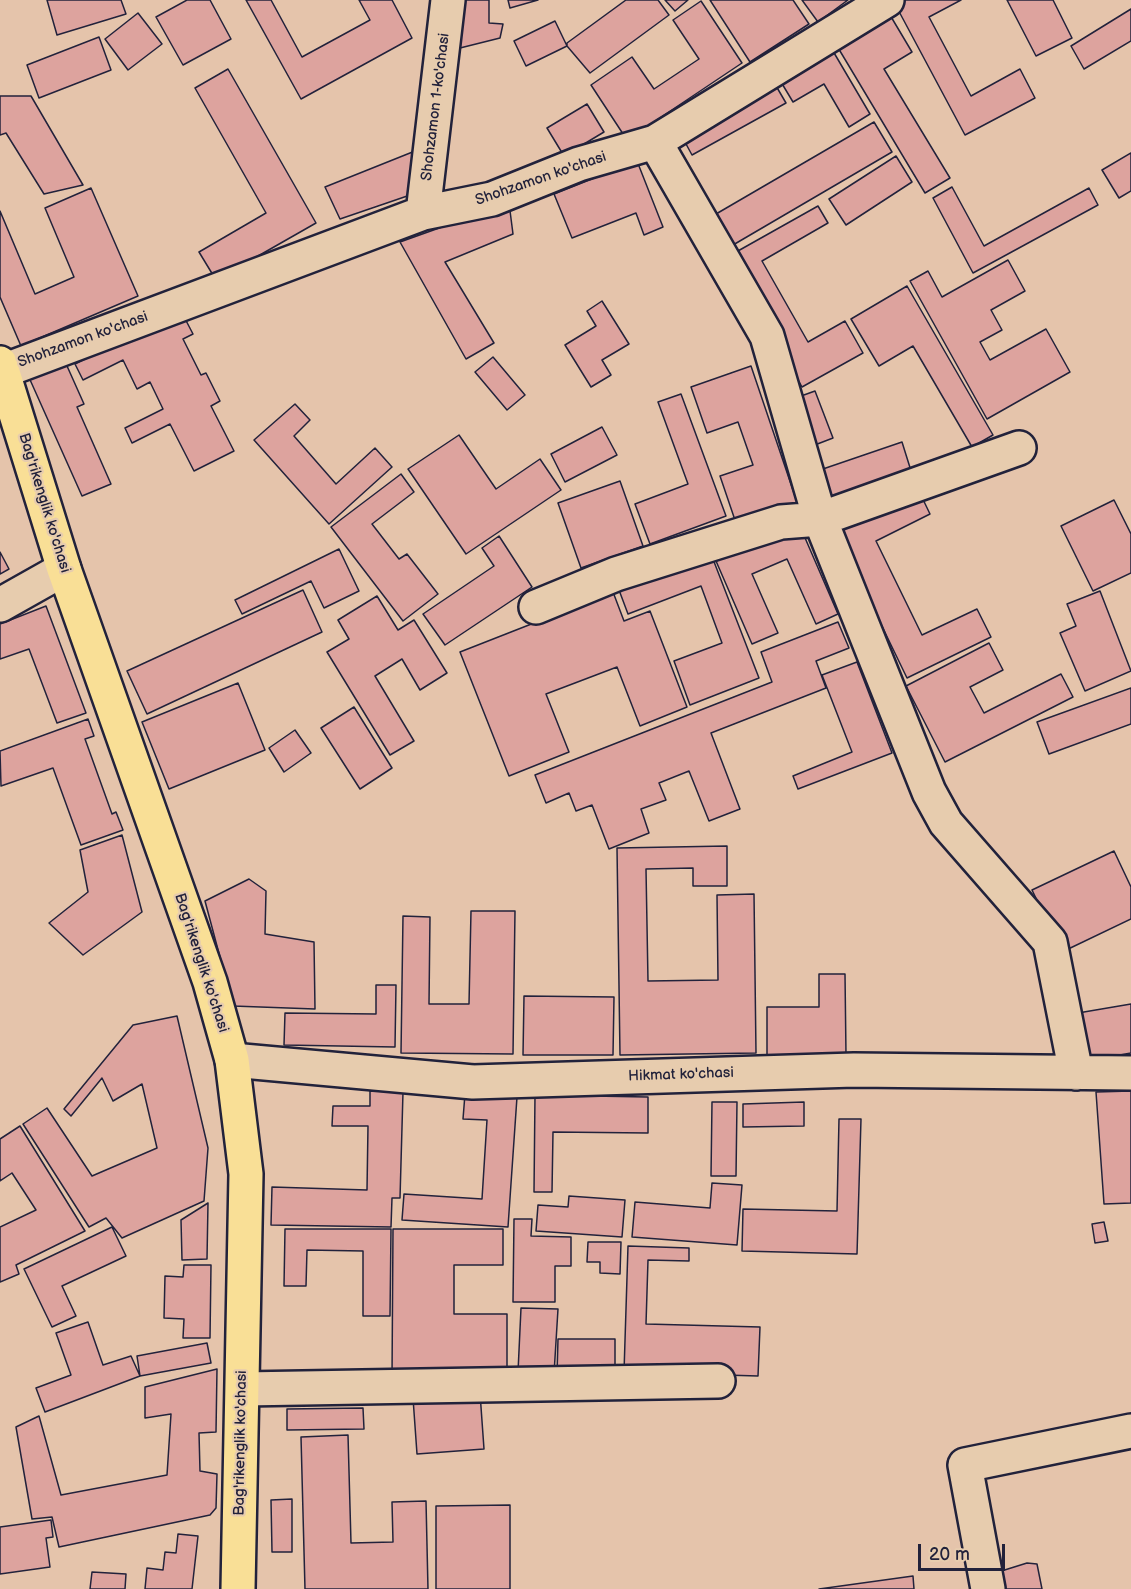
<!DOCTYPE html>
<style>
body{margin:0}
#map{position:relative;width:1131px;height:1589px;overflow:hidden;background:#e5c4ab;font-family:"Balsamiq Sans",sans-serif}
canvas{display:block}
.scale{position:absolute;left:918px;top:1544px;width:87px;height:27px;box-sizing:border-box;border:3px solid #22223b;border-top:0;padding-left:8px;font-size:18px;line-height:21px;white-space:nowrap;color:#22223b;-webkit-text-stroke:4px #e7ccae;paint-order:stroke}
</style>
<div id="map">
<canvas width="1131" height="1589"></canvas>
<div class="scale">20 m</div>
</div>
<script>
const c = document.querySelector('canvas').getContext('2d');
c.lineJoin = 'round';
function paint(path, color) { c.fillStyle = color; c.fill(path, 'evenodd'); }
function trace(path, color, width, dash) { c.strokeStyle = color; c.lineWidth = width; c.lineCap = dash ? 'butt' : 'round'; c.setLineDash(dash || []); c.stroke(path); }
function label(font, color, halo, rows, align = 'center') {
  c.font = font + ' "Balsamiq Sans",sans-serif'; c.lineWidth = 4.5; c.setLineDash([]); c.textBaseline = 'middle'; c.strokeStyle = halo; c.fillStyle = color; for (const [text, x, y, turn = 0] of rows) {
    c.save(); c.translate(x, y); c.rotate((+turn || 0) * Math.PI / 180); c.textAlign = isNaN(turn) ? turn : align; if (halo) c.strokeText(text, 0, 0); c.fillText(text, 0, 0); c.restore();
  }
}
const building = new Path2D(`
 M47 0H121L126 14 57 35Z
 M187 0H210L231 39 183 65 156 17Z
 M246 0H271L302 57 370 20 359 0H392L412 38 301 99Z
 M464 0H489V23L503 24 500 38 460 48Z
 M508 0H538L510 8Z
 M626 0H658L669 15 590 73 567 46V43Z
 M665 0H688L675 11Z
 M710 0H793L809 24 750 62Z
 M802 0H848L818 22Z
 M901 0H961L929 17 971 96 1020 69 1035 98 965 135 895 4Z
 M1007 0H1053L1072 38 1036 56Z
 M701 1 742 63 627 140 591 85 632 57 654 89 699 59 673 20Z
 M1131 9V41L1084 69 1071 46Z
 M887 10 912 52 884 69 950 178 925 193 834 41Z
 M138 13 162 44 128 70 105 39Z
 M555 21 567 46 526 66 514 41Z
 M99 37 111 70 39 98 27 65Z
 M830 46 870 114 849 127 824 84 793 102 778 77Z
 M228 69 316 223 216 280 199 252 266 213 195 88Z
 M772 79 786 103 692 155 679 131Z
 M0 96H31L83 185 44 194 6 133 0 135Z
 M587 104 604 132 564 156 547 128Z
 M874 122 892 152 733 245 716 214Z
 M420 149 416 193 340 219 325 187Z
 M1131 153V191L1119 198 1102 170Z
 M896 156 912 182 846 225 829 199Z
 M637 161 663 227 644 235 636 213 572 238 554 194Z
 M952 187 984 246 1089 188 1098 205 973 273 933 198Z
 M91 188 138 296 21 346 0 297V211L35 294 74 277 45 208Z
 M509 203 513 234 445 262 494 343 466 359 400 242Z
 M818 206 828 223 762 261 808 342 845 321 863 353 802 387 729 256Z
 M1008 260 1025 291 991 310 1002 330 980 342 990 360 1046 329 1070 372 987 419 910 281 928 271 942 297Z
 M907 286 993 435 972 447 913 346 879 366 851 319Z
 M602 301 629 344 602 360 611 375 591 387 565 345 596 326 587 311Z
 M181 311 193 334 183 339 201 375 206 373 220 401 211 406 234 451 194 471 170 424 132 443 125 428 163 409 150 382 137 389 123 360 83 380 75 364Z
 M63 357 84 404 77 407 111 484 82 496 27 373Z
 M493 357 525 395 507 410 475 372Z
 M751 366 798 505 737 526 720 476 753 465 738 422 707 433 691 387Z
 M815 391 833 438 807 448 790 400Z
 M681 394 726 516 650 544 635 504 688 484 658 402Z
 M295 404 310 420 294 436 336 484 375 448 392 467 329 524 254 440Z
 M602 427 617 455 565 482 551 454Z
 M459 435 496 489 540 459 561 490 466 554 408 469Z
 M902 442 912 474 828 502 817 471Z
 M401 474 414 492 372 524 399 559 407 554 438 594 403 621 331 527Z
 M620 481 643 546 581 568 558 503Z
 M917 487 930 514 876 541 922 635 977 609 991 637 907 678 834 527Z
 M1114 500 1131 534V573L1093 591 1061 526Z
 M799 524 838 614 816 624 787 559 752 574 778 633 752 644 716 561Z
 M499 536 532 587 445 645 423 614 494 566 482 548Z
 M339 549 359 591 324 608 311 581 242 614 235 600Z
 M0 552 9 569 0 574Z
 M711 554 759 678 690 705 674 661 722 643 701 586 628 614 619 590Z
 M303 590 322 632 147 714 127 671Z
 M1100 591 1131 671 1085 691 1060 633 1076 626 1067 604Z
 M613 592 624 621 650 611 687 707 640 726 617 667 546 694 569 752 509 776 460 652Z
 M377 596 398 630 414 620 447 673 420 690 402 659 375 676 414 741 390 755 327 652 349 639 338 620Z
 M46 606 86 713 57 723 29 649 0 659V624Z
 M838 622 849 648 816 661 826 688 711 733 740 809 709 821 689 771 659 783 666 800 641 809 649 833 609 849 592 805 576 811 569 793 546 803 535 775 772 682 761 652Z
 M989 643 1003 670 970 687 984 713 1061 674 1073 697 945 762 906 686Z
 M857 662 892 753 798 789 793 776 852 752 822 675Z
 M238 683 265 750 169 789 142 722Z
 M1131 688V724L1049 754 1037 722Z
 M354 707 392 768 360 789 321 728Z
 M88 719 94 736 85 739 112 814 116 812 123 830 81 845 53 768 1 786 0 751Z
 M295 730 311 753 284 772 269 748Z
 M122 835 142 912 83 955 49 923 88 892 80 850Z
 M727 846V886H693V868L646 869 648 981 718 980 717 895 754 894 756 1053 620 1055 617 848Z
 M1114 851 1131 887V919L1062 952 1032 890Z
 M249 879 266 891 265 934 314 942 315 1009 233 1006 205 901Z
 M471 911H515L513 1054 401 1053 403 916 430 917 429 1004H469Z
 M819 974H845L846 1055 767 1056V1007H819Z
 M376 985H396L395 1047 284 1045 285 1013 376 1014Z
 M524 996 614 997 613 1055H523Z
 M1131 1004V1053L1086 1061 1078 1013Z
 M177 1016 208 1148 204 1201 122 1238 106 1218 89 1227 23 1124 47 1108 92 1176 157 1148 142 1084 113 1101 102 1078 71 1116 64 1109 133 1025Z
 M370 1091 403 1092 400 1198H392L391 1227 271 1225 272 1187 367 1190 368 1126H332L333 1106H370Z
 M1131 1091V1203L1104 1204 1096 1092Z
 M465 1094 517 1097 508 1227 402 1220 404 1194 482 1199 487 1120 463 1119Z
 M535 1095 648 1097V1133L553 1132 552 1192H534Z
 M712 1102H737L736 1176H711Z
 M804 1102V1126L743 1127V1104Z
 M839 1119H861L857 1254 742 1251 743 1209 837 1211Z
 M20 1126 85 1231 16 1265 19 1274 0 1282V1227L36 1210 12 1173 0 1181V1139Z
 M712 1183 742 1185 737 1245 632 1237 635 1202 710 1208Z
 M569 1196 625 1200 622 1237 536 1231 538 1205 568 1207Z
 M208 1203 207 1259 182 1260 181 1220Z
 M514 1219H532L531 1236 571 1237V1266H555V1302H513Z
 M1104 1222 1108 1241 1095 1243 1092 1224Z
 M112 1227 126 1256 62 1286 76 1316 52 1327 24 1269Z
 M285 1229H391L390 1316H363V1251L307 1250 306 1286H284Z
 M393 1229H503V1265H454V1314H507V1378H392Z
 M588 1242H621L620 1274 600 1273V1262H587Z
 M628 1246 689 1248V1261L648 1260 646 1324 760 1327 758 1376 624 1372Z
 M184 1265H211L210 1338H183L184 1319 164 1318 165 1276 183 1277Z
 M521 1308 558 1309 554 1374 518 1372Z
 M88 1322 103 1365 131 1356 140 1376 45 1412 36 1388 71 1375 56 1333Z
 M558 1339H615V1375H557Z
 M207 1343 211 1363 140 1376 137 1356Z
 M217 1369 216 1432 199 1433 200 1471 217 1474 216 1508 210 1515 59 1547 52 1517 32 1519 16 1427 39 1416 61 1495 167 1475 171 1414 145 1418V1387Z
 M480 1393 484 1449 417 1454 413 1398Z
 M363 1408 364 1429 287 1430V1409Z
 M348 1435 351 1543 393 1542 392 1502 426 1501 428 1589H305L301 1437Z
 M292 1499V1552H272L271 1500Z
 M510 1505V1589H436V1506Z
 M51 1520 53 1537 46 1538 50 1567 0 1574V1527Z
 M178 1534 198 1536 192 1589H145L147 1568 163 1570 165 1552 176 1553Z
 M1027 1563 1037 1564 1042 1589H998L995 1573Z
 M92 1572 126 1574 125 1589H90Z
 M913 1576 914 1589H819Z`);
const minor = new Path2D(`
 M655 142 767 336 820 519 929 792 946 823 1050 942 1076 1073
 M423 213 448 0
 M3 371 423 213 492 199 579 164 655 142 887 0
 M0 605 64 569
 M536 607 616 574 781 522 820 519 1019 448
 M232 1060 473 1082 854 1070 1131 1073
 M243 1389 718 1381
 M988 1589 965 1465 1131 1431`);
const major = new Path2D(`
 M0 363 64 569 210 982 232 1060 246 1174 238 1589`);
const streetNames = [
 ["Shohzamon 1-ko'chasi",436,107,-83],
 ["Shohzamon ko'chasi",541,179,-19],
 ["Shohzamon ko'chasi",83,340,-20],
 ["Bag'rikenglik ko'chasi",44,503,73],
 ["Bag'rikenglik ko'chasi",201,963,72],
 ["Hikmat ko'chasi",681,1075,-2],
 ["Bag'rikenglik ko'chasi",241,1443,-89]
];
paint(building, '#dda39e');
trace(building, '#22223b', 1.5);
trace(minor, '#22223b', 38);
trace(major, '#22223b', 38);
trace(minor, '#e7ccae', 33);
trace(major, '#f9df96', 33);
label('15px', '#22223b', '#e7ccae', streetNames);
</script>
